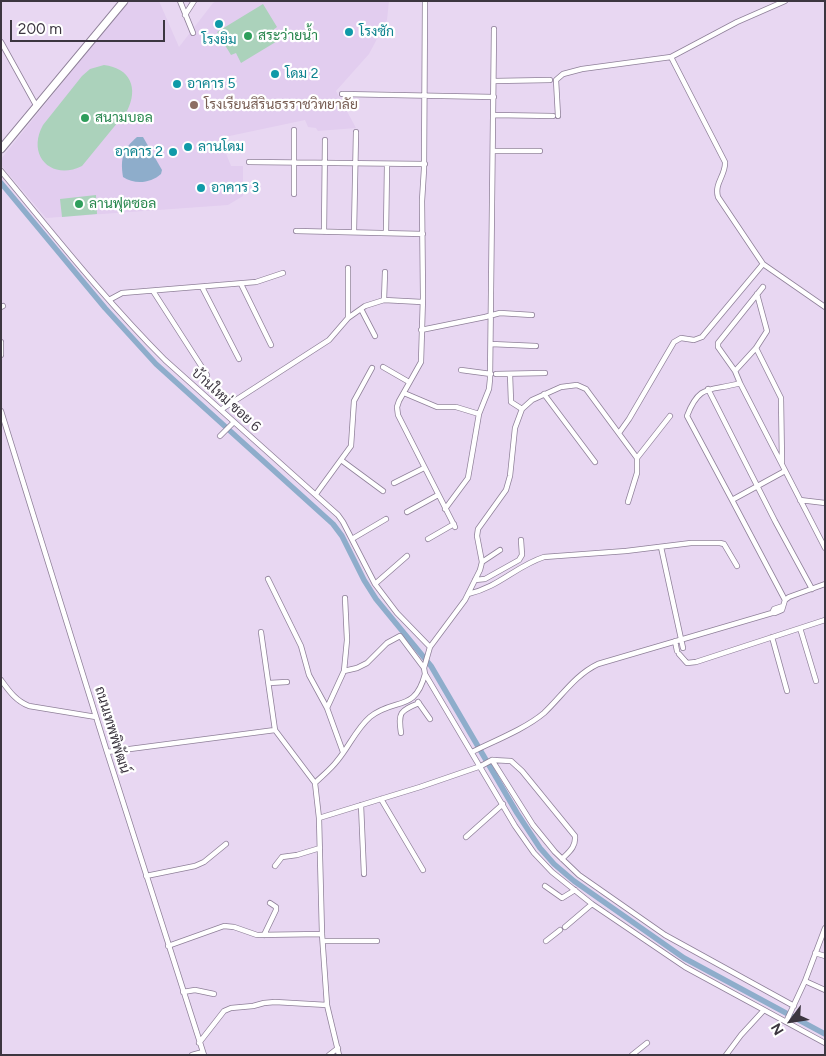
<!DOCTYPE html>
<meta charset="utf-8">
<style>
body{margin:0}
#map{position:relative;width:826px;height:1056px;overflow:hidden;background:#e8d7f2;font-family:Figtree,sans-serif}
canvas{display:block}
.frame{position:absolute;inset:0;border:2px solid #3c3640;pointer-events:none}
.north{position:absolute;left:766px;top:996px;width:50px;height:50px;-webkit-text-stroke:4px #fff;paint-order:stroke;rotate:239deg;font-size:14px;font-weight:700;line-height:20px;text-align:center;color:#3c3640}
.north::after{content:'';display:block;margin:auto;width:18px;height:22px;background:#3c3640;clip-path:polygon(50% 0,100% 100%,50% 72%,0 100%)}
.scale{position:absolute;left:10px;top:20px;width:155px;height:22px;box-sizing:border-box;border:2px solid #3c3640;border-top:0;padding-left:6px;font-size:15px;line-height:18px;white-space:nowrap;color:#3c3640;-webkit-text-stroke:4px #fff;paint-order:stroke}
</style>
<div id="map">
<canvas width="826" height="1056"></canvas>
<div class="frame"></div>
<div class="north">N</div>
<div class="scale">200 m</div>
</div>
<script>
const c = document.querySelector('canvas').getContext('2d');
c.lineJoin = 'round';
function paint(path, color) { c.fillStyle = color; c.fill(path, 'evenodd'); }
function trace(path, color, width, dash) { c.strokeStyle = color; c.lineWidth = width; c.lineCap = dash ? 'butt' : 'round'; c.setLineDash(dash || []); c.stroke(path); }
function label(font, color, halo, rows, align = 'center') {
  c.font = font + ' Figtree,Sarabun,sans-serif'; c.lineWidth = 4.5; c.setLineDash([]); c.textBaseline = 'middle'; c.strokeStyle = halo; c.fillStyle = color; for (const [text, x, y, turn = 0] of rows) {
    c.save(); c.translate(x, y); c.rotate((+turn || 0) * Math.PI / 180); c.textAlign = isNaN(turn) ? turn : align; if (halo) c.strokeText(text, 0, 0); c.fillText(text, 0, 0); c.restore();
  }
}
const built = new Path2D(`
 M128 1H159L179 47 213 3 217 1H389L387 20 369 54 336 91 356 128 318 131 316 128 308 127 305 120 220 138 231 166H243V196L228 205 46 218 1 165V159Z`);
const green = new Path2D(`
 M263 4 277 27 273 30 279 40 241 63 236 53 231 55 217 32Z
 M104 65C130 68 139 88 127 111L82 166C52 181 26 156 43 125L82 76 90 69Z
 M96 195 97 214 62 217 60 199Z`);
const water = new Path2D(`
 M137 137H143L162 170 161 174C151 183 135 185 123 177 120 158 123 149 137 137Z`);
const canal = new Path2D(`
 M1 183 105 308 156 364 333 524 342 536 364 580 376 599 431 666 517 813 540 848 554 864 574 881 684 958 825 1034`);
const minor = new Path2D(`
 M180 1 193 33
 M425 1 424 169 422 201 423 297 421 362 399 401 397 407 398 415 455 527
 M185 15 194 1
 M1 42 37 107
 M671 57 725 162C726 175 714 183 718 197L763 264 825 307
 M494 81 550 80
 M342 94 494 97
 M494 115 553 116
 M558 116 556 80 563 74 582 69 671 57 737 22 785 1
 M494 151H540
 M249 162 425 164
 M1 171C54 235 106 301 165 360L338 515 343 522 375 584 397 613 430 647
 M294 194V130
 M296 231 423 234
 M354 231 356 132
 M324 232 325 140
 M386 233 387 165
 M348 268V318
 M241 284 271 345
 M202 287 239 359
 M153 291 207 375
 M109 300 122 293 256 282 283 273
 M384 300 385 272
 M1 307 3 306
 M361 309 375 336
 M421 330 485 317 500 313 532 315
 M1 342V355
 M491 344 536 346
 M756 348 767 331 757 294
 M383 367 409 382
 M461 370 491 374
 M735 371 718 347V343L763 287
 M496 374 545 373
 M510 374 511 402 522 409
 M740 383 825 548
 M708 389 775 521 812 589
 M404 393 437 407H456L479 414
 M544 394 595 462
 M222 409 329 340 348 318 365 306 384 300 422 302
 M1 411 107 752 204 1055
 M619 433 629 419 674 342 681 338 694 340 702 337 763 264
 M220 436 234 422
 M637 458 670 416
 M341 460 383 491
 M785 471 732 500 785 600
 M394 483 424 468
 M316 494 351 446 354 401 372 368
 M732 500 687 416C700 382 711 392 740 383L735 371 756 348 781 398 782 463
 M800 500 825 503
 M628 502 637 473V458L586 389 577 385 561 387 532 400 522 409 515 428 510 476 506 490 478 529 477 536 482 562 480 570 465 600 430 647 424 668 425 674 515 826 534 853 552 872 592 904 685 967 825 1043
 M445 509 468 478 479 414 489 389 490 379 494 29
 M407 512 438 495
 M352 539 386 519
 M428 539 454 524
 M661 547 683 648
 M482 562 500 550
 M268 579 301 646 309 675 327 708 343 752
 M475 580 485 579 519 560 522 555 521 540
 M375 584 407 556
 M468 594C499 587 516 566 544 557L626 551 691 543H720L724 544 737 566
 M772 613 774 609 783 606
 M800 628 816 681
 M261 632 275 730 315 783 319 818 322 934 327 1005 339 1055
 M772 637 787 691
 M675 641 677 651
 M679 654 687 663 696 662 825 620
 M344 671 357 668 367 663 387 643 400 636 424 668
 M1 680C9 691 16 701 29 706L96 717
 M269 683 287 682
 M418 702 430 719
 M327 708 344 671 347 640 345 598
 M401 733C398 712 400 711 419 703
 M107 752 275 730
 M472 752C494 741 525 729 544 713 562 696 575 675 598 664L772 613H775L782 610 785 600 789 597 825 584
 M492 760 533 825 555 852 579 875 665 935 794 1006
 M315 783C322 776 331 769 337 761 349 747 356 729 370 717 395 697 415 713 425 674
 M381 799 423 870
 M361 805 364 874
 M319 818 420 787 481 766 492 760 511 761 522 771 575 836C576 847 569 852 562 859
 M466 837 503 804
 M275 866 282 857 297 855 320 848
 M146 876 195 866 204 862 226 844
 M545 886 562 898 575 890
 M565 927 592 904
 M264 935 276 910V907L270 903
 M323 941H377
 M546 941 560 930
 M168 946 224 926 234 927 257 935 322 934
 M815 953 825 956
 M805 981 825 990
 M183 992 195 990 214 994
 M786 1022 805 981 825 928
 M199 1043 224 1011 231 1008 253 1006 264 1003 275 1002 327 1005
 M192 1055 203 1052
 M329 1055 338 1048
 M632 1055 647 1043
 M726 1055 741 1035 764 1010`);
const secondary = new Path2D(`
 M1 149 124 1`);
const markers = [
 [219,24,5,"#0f9aa8"],
 [349,32,5,"#0f9aa8"],
 [248,36,5,"#2e9e5b"],
 [275,74,5,"#0f9aa8"],
 [177,84,5,"#0f9aa8"],
 [194,105,5,"#8d6e63"],
 [85,118,5,"#2e9e5b"],
 [188,147,5,"#0f9aa8"],
 [173,152,5,"#0f9aa8"],
 [201,188,5,"#0f9aa8"],
 [79,204,5,"#2e9e5b"]
];
const cultureNames = [
 ["โรงซัก",359,32],
 ["โรงยิม",219,40,"center"],
 ["โดม 2",285,74],
 ["อาคาร 5",187,84],
 ["ลานโดม",198,147],
 ["อาคาร 2",163,152,"right"],
 ["อาคาร 3",211,188]
];
const leisureNames = [
 ["สระว่ายน้ำ",258,36],
 ["สนามบอล",95,118],
 ["ลานฟุตซอล",89,204]
];
const educationNames = [
 ["โรงเรียนสิรินธรราชวิทยาลัย",204,105]
];
const streetNames = [
 ["บ้านใหม่ ซอย 6",226,400,42],
 ["ถนนเทพพิพัฒน์",112,730,73]
];
paint(built, '#e2cdef');
paint(green, '#abd2bb');
paint(water, '#8eadcb');
trace(canal, '#8eadcb', 5.5);
trace(minor, '#8f8099', 6);
trace(secondary, '#8f8099', 9);
trace(minor, '#fff', 4.5);
trace(secondary, '#fff', 7);
for (const [x, y, r, color] of markers) { const dot = new Path2D(); dot.arc(x, y, r, 0, 2 * Math.PI); c.fillStyle = color; c.fill(dot); trace(dot, '#fff', 2); }
label('14px', '#0d838f', '#fff', cultureNames, 'left');
label('14px', '#27864d', '#fff', leisureNames, 'left');
label('14px', '#785e54', '#fff', educationNames, 'left');
label('14px', '#3c3640', '#fff', streetNames);
</script>
